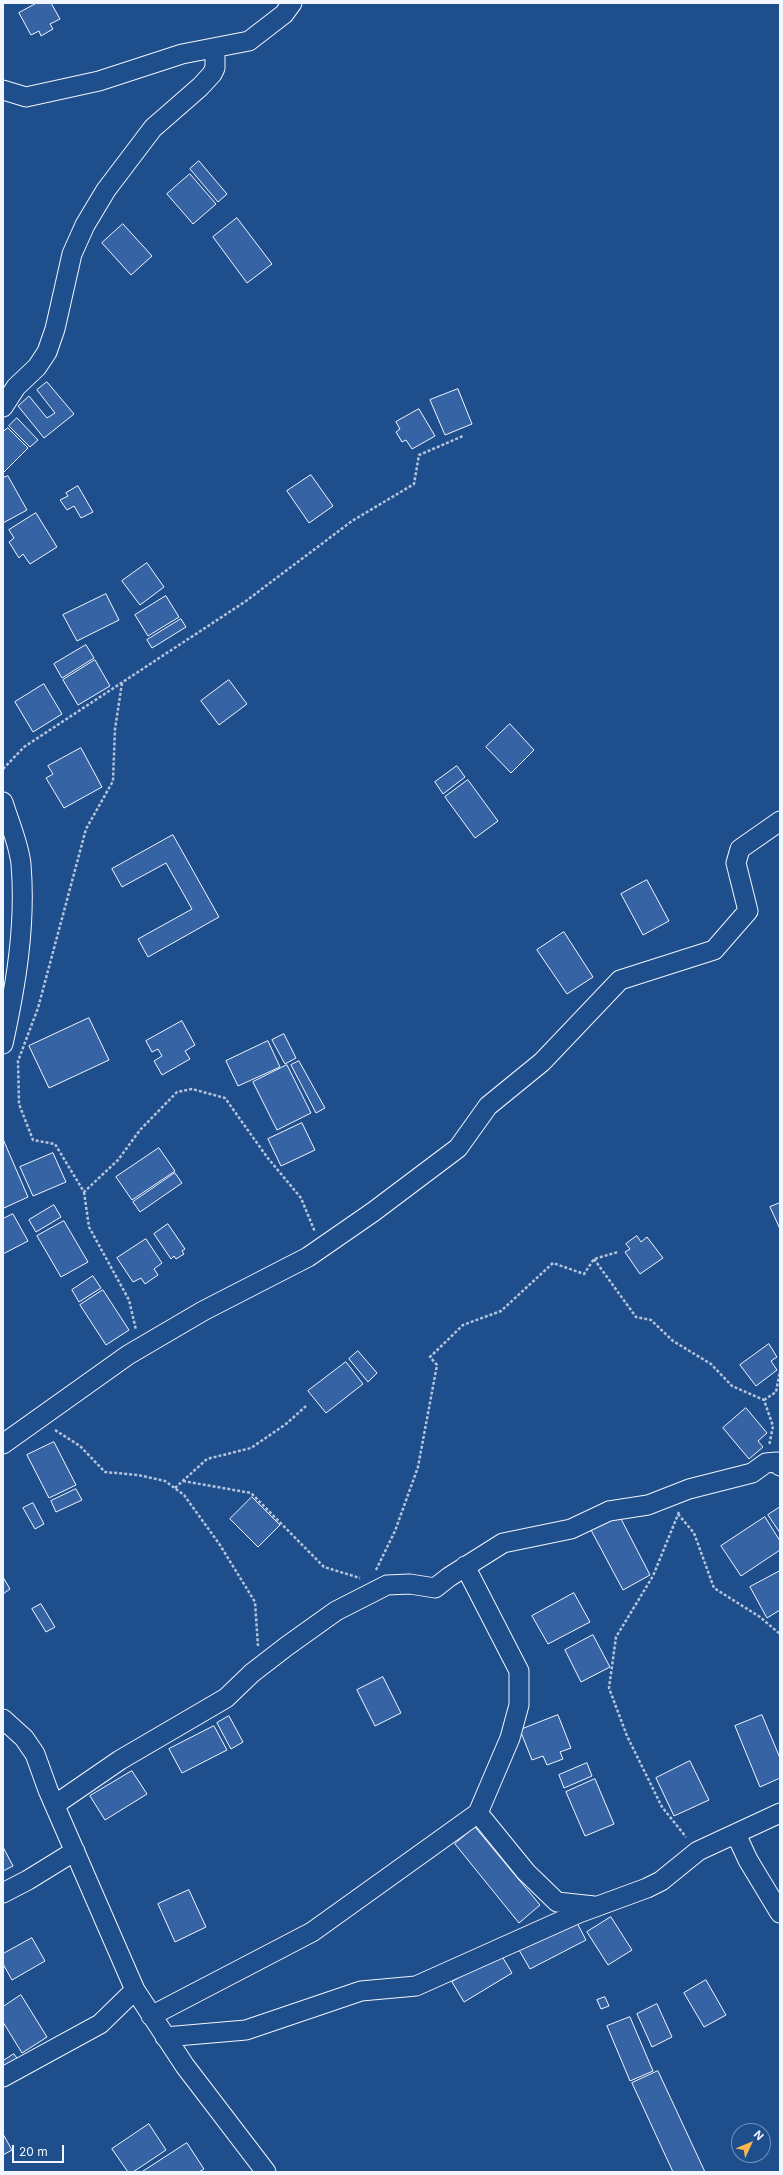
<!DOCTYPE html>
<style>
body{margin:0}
#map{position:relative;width:783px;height:2175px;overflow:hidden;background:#1f4e8c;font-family:Inter,sans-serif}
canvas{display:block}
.frame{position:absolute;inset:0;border:4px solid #f2f6ff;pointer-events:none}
.north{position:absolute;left:731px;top:2123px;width:40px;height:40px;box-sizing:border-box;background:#1f4e8c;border:1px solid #7391ba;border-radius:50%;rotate:46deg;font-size:11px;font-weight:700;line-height:16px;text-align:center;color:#f2f6ff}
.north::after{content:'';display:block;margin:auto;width:14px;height:18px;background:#ffb74d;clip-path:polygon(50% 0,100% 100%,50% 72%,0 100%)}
.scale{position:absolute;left:12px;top:2145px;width:52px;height:18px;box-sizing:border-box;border:2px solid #f2f6ff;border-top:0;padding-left:5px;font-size:12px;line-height:14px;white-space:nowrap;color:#f2f6ff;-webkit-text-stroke:3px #1f4e8c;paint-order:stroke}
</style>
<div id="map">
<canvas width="783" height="2175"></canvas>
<div class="frame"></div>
<div class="north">N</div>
<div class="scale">20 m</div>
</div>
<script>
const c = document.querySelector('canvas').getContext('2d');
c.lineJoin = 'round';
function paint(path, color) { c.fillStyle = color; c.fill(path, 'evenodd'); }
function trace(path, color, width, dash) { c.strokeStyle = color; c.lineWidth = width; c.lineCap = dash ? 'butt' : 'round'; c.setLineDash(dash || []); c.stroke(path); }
const building = new Path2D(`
 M37 3H51L60 19 50 24 53 29 41 36 39 31 31 35 19 13Z
 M199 161 227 194 218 202 190 169Z
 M190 174 216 204 193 224 167 194Z
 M237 218 272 264 247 283 213 237Z
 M123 224 152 256 131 275 102 243Z
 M47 382 74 414 44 438 18 406 29 396 47 418 55 413 37 390Z
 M458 389 472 424 445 435 430 400Z
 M419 409 435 436 412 449 406 440 402 442 396 432 400 429 396 422Z
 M17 418 38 440 30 447 9 426Z
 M8 428 28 448 3 473V432Z
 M311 475 333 506 309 523 287 491Z
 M8 476 27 510 3 523V478Z
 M78 486 93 512 81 518 74 506 67 510 60 500 68 496 66 493Z
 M36 513 57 547 30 564 23 554 19 558 9 542 14 538 9 530Z
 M147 563 164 587 140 605 122 581Z
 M106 594 119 620 77 641 63 615Z
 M166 596 179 617 148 636 135 615Z
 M181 619 186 627 152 648 147 640Z
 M86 645 94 658 62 678 54 664Z
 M95 660 110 686 78 705 63 680Z
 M229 680 247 704 219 725 201 701Z
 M44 684 62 714 33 732 15 702Z
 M510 724 534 750 511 773 486 747Z
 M81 748 102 787 64 808 46 778 53 774 48 766Z
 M457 766 465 777 443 794 435 782Z
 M468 780 498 821 475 838 445 797Z
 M173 835 219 917 148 957 138 939 192 909 166 863 122 887 112 869Z
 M647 880 669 921 643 935 621 894Z
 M564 932 593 977 567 994 537 950Z
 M89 1018 109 1060 49 1088 29 1046Z
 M182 1021 195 1045 185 1051 190 1059 162 1075 154 1061 162 1056 158 1049 152 1052 146 1041Z
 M284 1034 296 1058 285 1064 272 1040Z
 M268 1041 280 1067 238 1086 226 1061Z
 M299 1061 325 1108 316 1113 291 1065Z
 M287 1065 311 1113 277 1130 253 1082Z
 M302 1123 315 1150 281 1166 268 1139Z
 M3 1139 28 1197 4 1208 3 1205Z
 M159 1148 175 1171 132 1200 116 1177Z
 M53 1153 66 1182 33 1196 20 1167Z
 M175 1173 182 1183 140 1212 133 1202Z
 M780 1203V1229L770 1207Z
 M54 1205 61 1217 36 1232 29 1220Z
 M13 1214 28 1241 3 1254V1219Z
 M64 1221 88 1262 61 1277 37 1236Z
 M168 1224 185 1249 182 1251 184 1254 176 1259 174 1256 171 1259 154 1234Z
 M637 1236 641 1242 647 1237 663 1258 640 1274 625 1252 630 1249 626 1244Z
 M146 1239 162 1263 154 1269 158 1275 145 1284 141 1278 133 1282 117 1258Z
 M93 1276 101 1288 79 1302 72 1290Z
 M103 1290 129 1330 106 1345 80 1305Z
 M769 1344 777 1357 771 1361 777 1370 756 1386 740 1365Z
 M358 1351 377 1373 368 1382 349 1359Z
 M346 1362 363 1384 326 1413 308 1391Z
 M746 1408 767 1433 758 1441 763 1447 749 1459 723 1428Z
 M54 1442 76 1485 49 1498 27 1455Z
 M76 1489 82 1500 56 1512 51 1501Z
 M252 1497 280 1525 258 1547 230 1519Z
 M33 1503 44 1524 35 1529 23 1508Z
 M780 1507V1533L768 1515Z
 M619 1515 650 1575 623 1590 591 1530Z
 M765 1517 780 1541V1550L741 1576 721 1546Z
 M780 1571V1610L767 1618 750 1587Z
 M3 1577 10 1589 3 1594Z
 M574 1593 590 1622 548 1644 532 1616Z
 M41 1604 55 1627 46 1632 32 1609Z
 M593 1635 610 1667 581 1682 565 1650Z
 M383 1677 401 1713 375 1726 357 1690Z
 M558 1715 571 1748 560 1752 563 1759 547 1765 543 1756 532 1760 520 1730Z
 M762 1715 780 1758V1778L760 1787 735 1726Z
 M229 1716 243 1742 231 1749 217 1723Z
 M214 1726 227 1750 182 1773 169 1749Z
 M690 1761 709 1800 674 1816 656 1778Z
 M587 1763 592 1776 564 1788 559 1775Z
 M132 1771 147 1794 105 1820 90 1796Z
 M595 1779 614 1824 585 1836 566 1792Z
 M475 1827 540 1905 519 1923 455 1844Z
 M3 1847 13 1866 3 1871Z
 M189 1890 206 1927 175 1942 158 1904Z
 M611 1917 632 1950 608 1965 587 1932Z
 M576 1921 586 1940 530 1969 519 1950Z
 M32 1938 45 1961 12 1980 3 1964V1954Z
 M500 1953 512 1973 464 2002 452 1982Z
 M706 1980 726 2015 704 2027 684 1993Z
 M21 1995 47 2037 22 2053 3 2022V2007Z
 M605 1997 609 2006 601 2009 597 2000Z
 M657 2004 672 2037 652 2047 637 2014Z
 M630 2017 653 2071 630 2081 607 2026Z
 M14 2054 19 2061 3 2070V2061Z
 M658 2071 705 2172H673L632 2083Z
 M149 2124 166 2150 133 2172H128L112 2149Z
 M3 2134 12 2150 3 2155Z
 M187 2143 204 2169 199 2172H142Z`);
const path = new Path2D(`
 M122 683 115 729 113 781 86 829 38 1008 18 1061 19 1104 33 1140 55 1144 84 1192 118 1160 140 1130 177 1092 192 1089 225 1098 267 1157 301 1198 315 1232
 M3 769 24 747 246 601 352 521 414 484 419 455 463 436
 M84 1192 89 1227 129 1300 136 1330
 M594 1259 636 1317 651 1320 673 1341 711 1364 732 1386 764 1400 773 1426 769 1446
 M764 1400 776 1392 780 1371
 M55 1430 80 1446 105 1472 138 1475 165 1481 184 1495 220 1545 255 1602 258 1646
 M183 1481 251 1493 324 1567 360 1578
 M175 1488 207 1459 251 1448 286 1424 306 1406
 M679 1512 653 1576 616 1637 609 1688 627 1736 662 1807 686 1837
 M678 1514 694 1533 714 1588 760 1617 780 1634
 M376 1570 395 1531 418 1467 437 1365 430 1357 463 1325 501 1311 553 1263 584 1274 594 1259 618 1252`);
const minor = new Path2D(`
 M3 90 26 97 99 81 182 54 249 41 284 14 292 3
 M3 407 16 387 37 367 47 352 55 329 72 254 85 225 106 190 153 128 200 87 212 74 215 68V48
 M3 802C9 822 19 844 21 864 26 925 16 985 3 1044
 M3 1444 128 1355 203 1311 308 1257 373 1212 458 1148 488 1106 542 1062 620 980 714 950 748 911 736 863 740 849 780 821
 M3 1719 24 1738 35 1754 48 1790 135 1990 185 2066 266 2172
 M56 1804 120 1760 226 1698 252 1673 287 1646 336 1611 387 1585 410 1584 435 1588 449 1577 503 1543 571 1529 609 1511 648 1505 689 1489 752 1473 766 1463 777 1462 780 1466
 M478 1813 526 1872 557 1902 594 1906
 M736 1834 748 1860 780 1913
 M3 1893 28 1880 75 1851
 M151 2016 312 1932 478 1813 510 1738 519 1705V1671L465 1566
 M165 2037 246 2030 361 1991 416 1986 579 1913 647 1888 661 1881 698 1851 780 1813
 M3 2077 100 2024 135 1990`);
paint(building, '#3563a3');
trace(building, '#f2f6ff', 1);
trace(minor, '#f2f6ff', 21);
trace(path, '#b3c4dc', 2.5, [3, 2]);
trace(minor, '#1f4e8c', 19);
</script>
